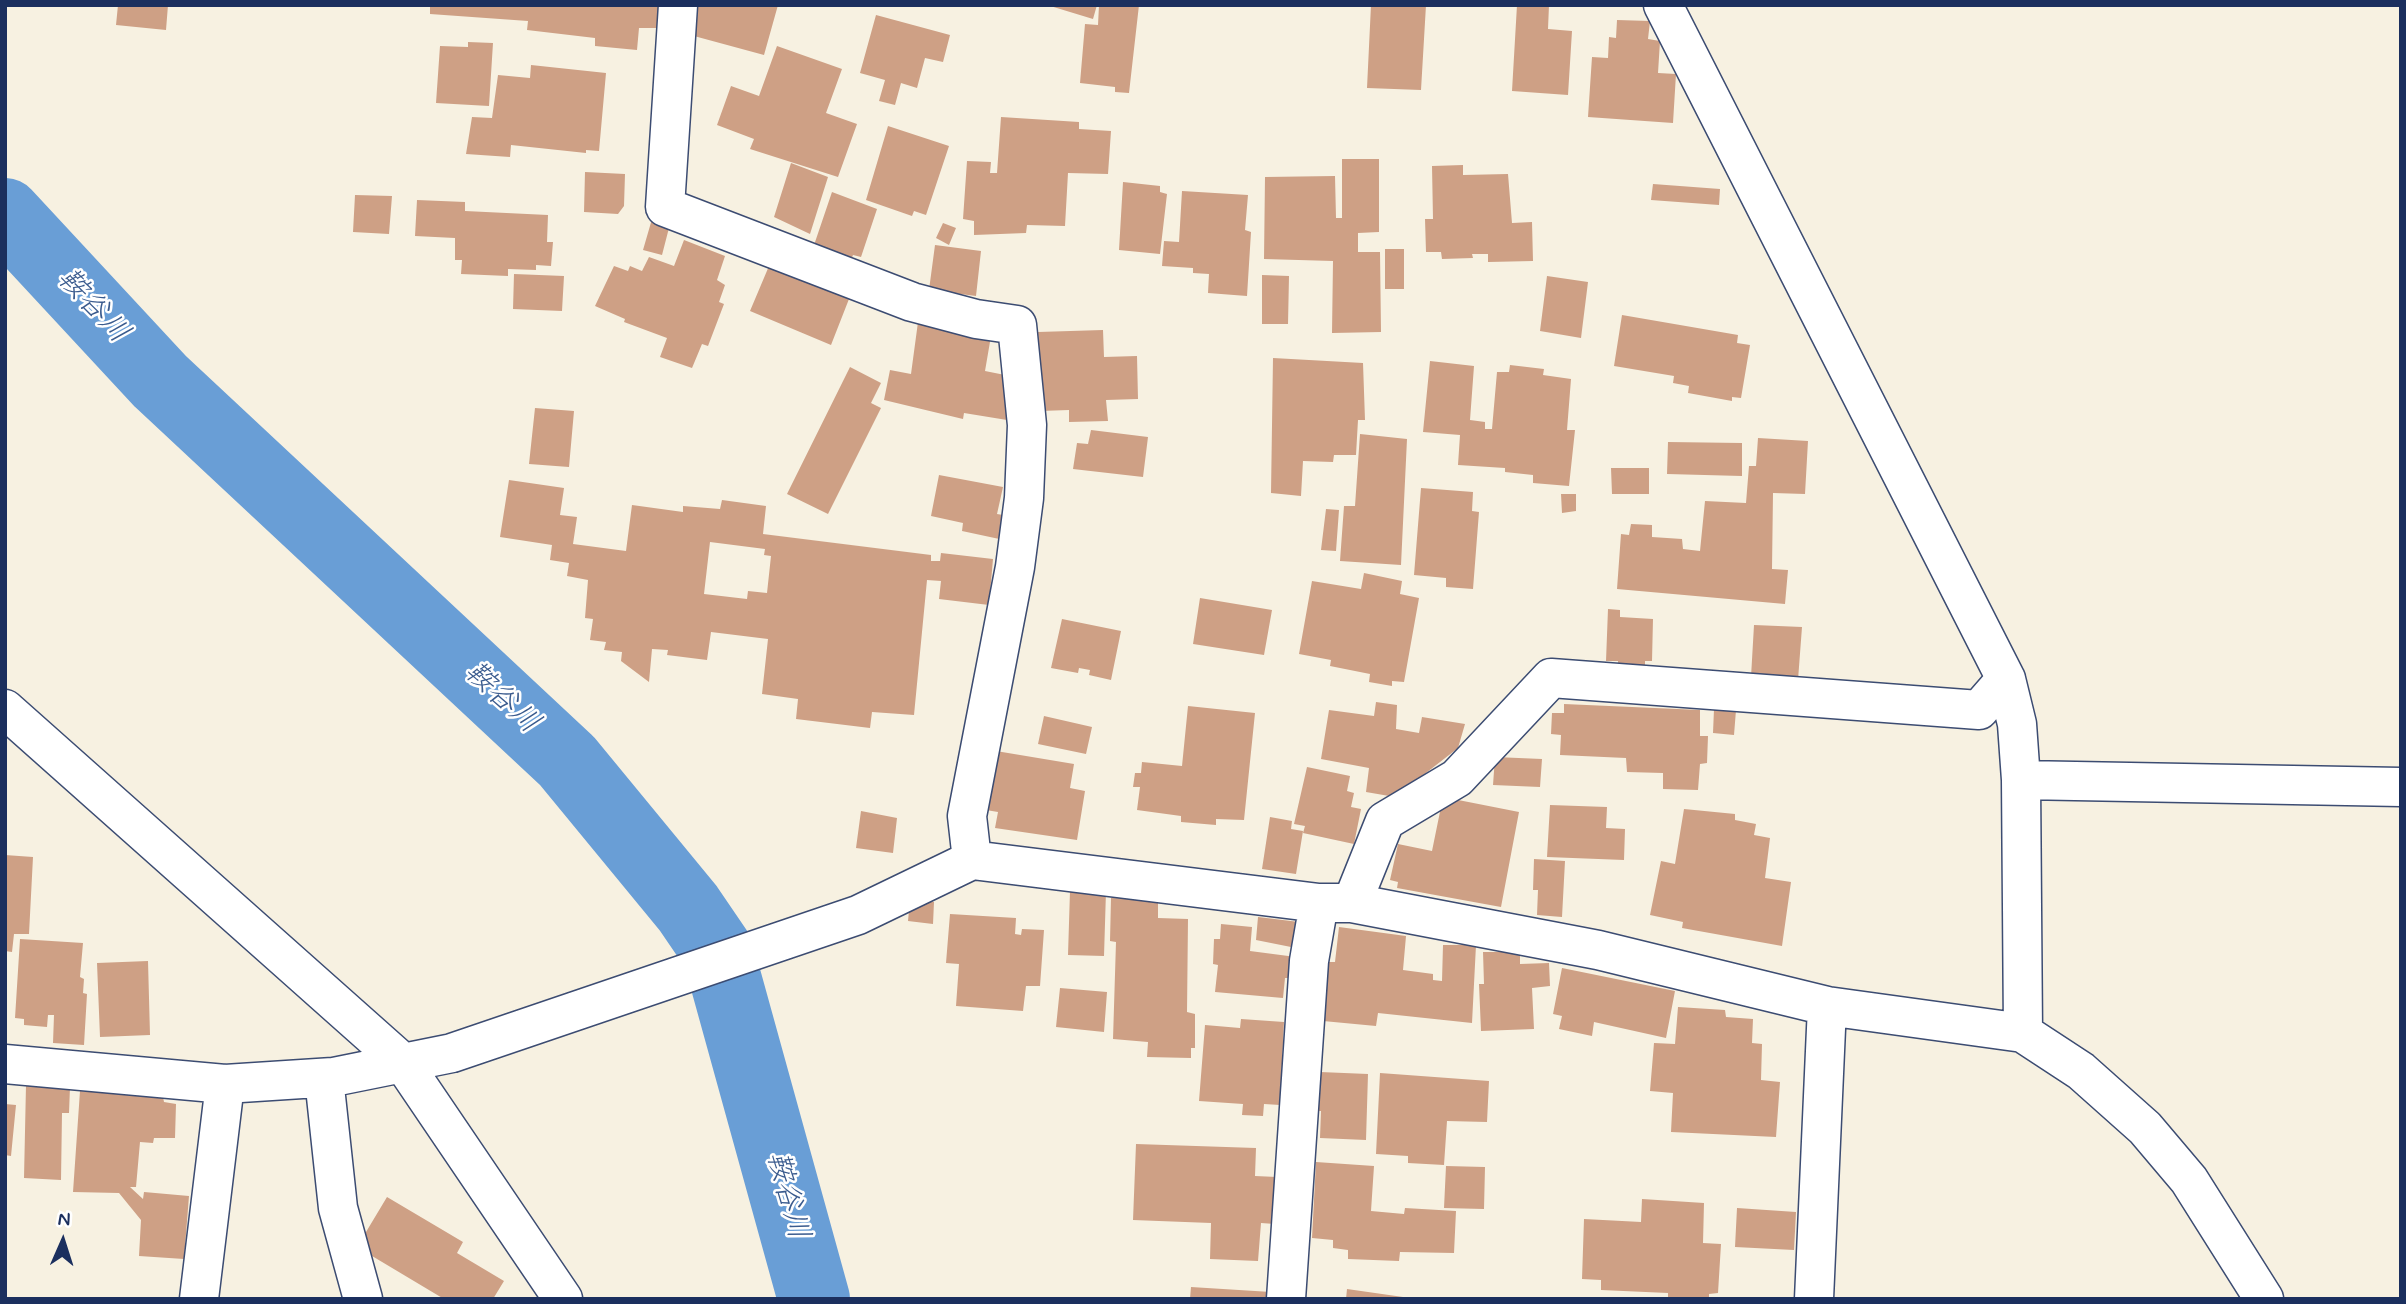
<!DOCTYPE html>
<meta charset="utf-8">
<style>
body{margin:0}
#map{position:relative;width:2406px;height:1304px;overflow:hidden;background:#f7f1e1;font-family:Mynerve,sans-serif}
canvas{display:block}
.frame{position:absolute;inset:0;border:7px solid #1b2f5e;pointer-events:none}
.north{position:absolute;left:28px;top:1206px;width:70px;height:70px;-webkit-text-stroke:5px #fff;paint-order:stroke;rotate:3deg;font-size:19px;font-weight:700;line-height:28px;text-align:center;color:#1b2f5e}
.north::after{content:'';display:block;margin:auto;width:24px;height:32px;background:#1b2f5e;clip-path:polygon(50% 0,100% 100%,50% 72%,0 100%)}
</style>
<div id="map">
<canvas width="2406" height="1304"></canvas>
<div class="frame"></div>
<div class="north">N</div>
</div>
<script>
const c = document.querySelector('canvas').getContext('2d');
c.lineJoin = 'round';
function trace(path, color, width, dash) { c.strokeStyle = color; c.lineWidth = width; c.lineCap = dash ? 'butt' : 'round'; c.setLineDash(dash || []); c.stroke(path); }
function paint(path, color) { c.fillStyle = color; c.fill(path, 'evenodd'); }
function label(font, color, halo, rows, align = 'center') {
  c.font = font + ' Mynerve,"Klee One",sans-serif'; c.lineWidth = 5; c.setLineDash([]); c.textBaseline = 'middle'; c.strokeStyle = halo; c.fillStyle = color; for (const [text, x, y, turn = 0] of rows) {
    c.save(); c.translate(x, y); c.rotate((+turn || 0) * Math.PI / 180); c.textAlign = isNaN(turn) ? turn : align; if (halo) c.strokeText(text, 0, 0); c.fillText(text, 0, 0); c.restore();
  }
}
const river = new Path2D(`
 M5 214 160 381 567 761 688 908 718 952 814 1299`);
const building = new Path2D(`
 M118 5H168L166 30 116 25Z
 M430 5H663L660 28H639L637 50 595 46V38L527 30 528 21 430 14Z
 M697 5H778L764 55 694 36Z
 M1047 5H1097L1093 19Z
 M1099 5H1139L1129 93 1115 92V87L1080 83 1085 24 1098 25Z
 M1371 5H1426L1421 90 1367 88Z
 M1517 5H1549L1548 29 1572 31 1568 95 1512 91Z
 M876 15 950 35 943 62 925 58 917 88 901 83 895 105 879 101 885 80 860 73Z
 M1617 20 1650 21 1648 39 1660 41 1658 73 1676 74 1673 123 1588 117 1592 57 1608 58 1609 37 1616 38Z
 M468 42 493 43 489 106 436 103 440 46 468 47Z
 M777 46 842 69 826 113 857 124 838 177 750 149 754 139 717 125 731 86 759 96Z
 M531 65 606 73 599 151 586 150V153L511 145 510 157 466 154 472 117 492 118 498 75 530 78Z
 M1001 117 1079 122V129L1111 131 1108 174 1068 173 1065 226 1027 225 1026 233 974 235V221L963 219 967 161 991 162 990 173H997Z
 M888 126 949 146 926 215 914 211 912 216 866 200Z
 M1342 159H1379V232L1358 233V252H1380L1381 332 1332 333 1333 261 1264 259 1265 177 1335 176 1336 218H1342Z
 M791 163 828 177 810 234 774 217Z
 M1463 165V175L1508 174 1512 223 1532 222 1533 261 1488 262V254H1472L1473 258 1442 259 1441 252H1426L1425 219H1433L1432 166Z
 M585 172 625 174 624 206 618 214 584 212Z
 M1123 182 1160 186V192L1167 194 1160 254 1119 250Z
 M1653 184 1720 189 1719 205 1651 200Z
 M1182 191 1248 195 1245 230 1251 232 1247 296 1208 293 1209 274 1193 273V268L1162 266 1164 241 1179 242Z
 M832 192 877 209 861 257 853 255 850 263 812 251Z
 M355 195 392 196 389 234 353 232Z
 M417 200 465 202V211L548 215 547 242H553L551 266 536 265V270L508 269V276L461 274 462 260H455V238L415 236Z
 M652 219 670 224 662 255 643 250Z
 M943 223 956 228 949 245 936 238Z
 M684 240 725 256 717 280 725 285 719 302 724 304 708 346 702 344 692 368 660 357 667 338 624 322 625 319 595 306 614 266 628 271 630 266 642 271 649 257 674 266Z
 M935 245 981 251 976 296 929 290Z
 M1385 249H1404V289H1385Z
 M769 266 849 299 831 345 750 311Z
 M514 274 564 276 562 311 513 309Z
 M1262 275 1289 276 1288 324H1262Z
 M1547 276 1588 282 1581 338 1540 331Z
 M1622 315 1738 335 1737 343 1750 345 1741 398 1732 397V401L1688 393 1689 386 1673 383 1674 376 1614 366Z
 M918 322 991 336 985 371 1015 377 1007 420 964 413 963 419 884 400 890 370 911 374Z
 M1103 330 1104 357 1137 356 1138 399 1106 400 1108 421 1069 422V410L1040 411 1038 332Z
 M1273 358 1363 363 1365 420H1358L1356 455H1334L1333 462 1303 461 1301 496 1271 493Z
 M1430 361 1474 366 1470 420 1485 422V429H1492L1497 372H1509L1510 365 1544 369 1543 375 1571 379 1567 430H1575L1569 486 1533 483V475L1505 472V468L1458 465 1460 435 1423 432Z
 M850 367 881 383 871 403 881 408 828 514 787 494Z
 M535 408 574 411 569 467 529 464Z
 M1091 430 1148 437 1143 477 1073 469 1077 443 1088 444Z
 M1360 434 1407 439 1401 565 1340 561 1344 506H1355Z
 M1758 438 1808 441 1805 494 1773 493 1772 569 1788 570 1785 604 1617 589 1621 534 1629 535 1631 524 1652 525V537L1682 539 1683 549 1700 551 1705 501 1746 503 1749 466H1756Z
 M1668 442 1742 443V476L1667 474Z
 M1611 468H1649V494H1612Z
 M939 475 1003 487 997 514 1009 516 1004 540 962 531 963 523 931 516Z
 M509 480 564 488 560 515 577 517 573 544 626 551 632 505 683 512V506L720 509 722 500 766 506 763 534 931 555V561H940L941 553 993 559 989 605 939 599 941 581 927 580 914 715 872 712 870 728 796 719 798 699 762 694 768 639 711 632 707 660 667 655 668 650 652 649 649 682 621 661 622 652 604 650 606 642 590 640 593 619 585 618 588 580 567 576 569 563 550 560 552 545 500 537ZM710 542 765 549 764 555 771 556 767 593 748 591 747 599 704 594Z
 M1421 488 1473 492 1472 511 1479 512 1473 589 1446 587V578L1414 575Z
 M1561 494H1576V511L1562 513Z
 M1326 509 1339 510 1336 551 1321 550Z
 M1364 573 1402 581 1400 594 1419 598 1404 682 1392 681V686L1369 682 1370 674 1330 666 1331 660 1299 654 1312 581 1361 589Z
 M1200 598 1272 610 1264 655 1193 644Z
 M1608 609 1620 610V617L1653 619 1652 661H1645V670L1618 669V661H1606Z
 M1062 619 1121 631 1111 680 1089 675 1090 670 1079 668 1078 673 1051 668Z
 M1754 625 1802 627 1798 680 1751 677Z
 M1376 702 1397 705 1396 729 1419 733 1422 717 1465 724 1458 748 1395 797 1366 792 1369 768 1321 759 1329 710 1374 716Z
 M1564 704 1700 710V736H1708L1707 763 1700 764 1698 790 1663 789V773L1627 772 1626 758 1560 755 1561 735 1551 734 1552 713H1564Z
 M1188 706 1255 713 1244 820 1216 819V825L1181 822V816L1137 810 1140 787H1133L1135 773H1141L1142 762 1182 766Z
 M1714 709 1736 710 1734 735 1713 733Z
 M1044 716 1092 727 1086 754 1038 744Z
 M996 751 1074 764 1070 788 1085 791 1077 840 995 828 998 812 986 810Z
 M1495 757 1542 759 1540 787 1493 785Z
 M1307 767 1350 776 1347 791 1354 793 1351 807 1361 809 1354 844 1303 833 1305 826 1294 824Z
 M1443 797 1519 812 1501 907 1397 888 1398 882 1390 880 1398 844 1432 851Z
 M1550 805 1607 807 1606 828 1625 829 1624 860 1547 857Z
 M1684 809 1735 814V820L1756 824 1754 835 1770 838 1765 878 1791 882 1782 946 1682 928 1683 922 1650 915 1661 861 1675 864Z
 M861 811 897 818 893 853 856 848Z
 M1270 817 1292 821 1291 829 1303 831 1296 874 1262 869Z
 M5 855 33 857 29 934H14L12 952 5 951Z
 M1534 859 1565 861 1562 917 1537 915 1538 890H1533Z
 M1070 891H1106L1104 956 1068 955Z
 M1111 898 1158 899V918L1188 919 1187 1012 1195 1014V1048H1191V1058L1147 1057 1148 1042 1113 1039 1116 942 1110 941Z
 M910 900 934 902 933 924 908 921Z
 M950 914 1016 918 1015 934 1021 935 1022 929 1044 930 1040 986H1026L1023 1011 956 1006 959 964 946 963Z
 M1258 917 1299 922 1296 948 1256 940Z
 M1221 924 1252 927 1250 951 1296 957 1294 978H1285L1283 998 1215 992 1218 965 1213 964 1214 939H1220Z
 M1339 927 1406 936 1403 970 1433 974V980L1442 981 1443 945H1476L1472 1023 1378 1013 1376 1026 1323 1021 1329 962H1335Z
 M20 939 83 943 80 977 84 979 83 993 87 994 84 1045 53 1043 54 1015H48L47 1027 24 1025V1019L15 1018Z
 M1483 952H1520V964L1549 963 1550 986 1532 988 1534 1029 1481 1031 1479 984H1484Z
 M148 961 150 1035 100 1037 97 963Z
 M1562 968 1675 991 1666 1038 1594 1022 1592 1036 1559 1029 1562 1016 1553 1014Z
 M1060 988 1107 992 1104 1032 1056 1027Z
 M1678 1007 1725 1010 1726 1017 1753 1019 1752 1043 1762 1044 1761 1080 1780 1082 1776 1137 1671 1132 1673 1093 1650 1091 1654 1043 1675 1044Z
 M1241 1019 1284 1022 1280 1105 1264 1104 1263 1116 1242 1115 1243 1104 1199 1101 1205 1025 1240 1028Z
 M1320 1072 1368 1074 1366 1140 1320 1138 1321 1111H1317Z
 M1380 1073 1489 1081 1487 1122 1447 1121 1444 1165 1408 1163V1156L1376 1154Z
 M26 1085 70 1087 69 1113H62L61 1180 24 1178Z
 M80 1091 163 1097 164 1102 176 1104 175 1138H154L153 1143 140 1142 136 1187H130L143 1199 144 1192 189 1196 184 1259 139 1256 141 1220 119 1193 73 1192Z
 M5 1104 16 1105 11 1156 5 1155Z
 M1136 1144 1256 1148 1255 1176 1277 1177 1275 1224 1261 1223 1258 1261 1210 1259 1211 1223 1133 1220Z
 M1316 1162 1374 1166 1371 1211 1404 1214 1405 1208 1456 1211 1454 1253 1400 1252 1399 1261 1348 1259V1250L1333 1248V1240L1312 1238Z
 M1446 1166 1485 1167 1484 1209 1444 1208Z
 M387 1197 463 1242 457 1253 504 1281 493 1299H444L357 1247Z
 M1642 1199 1704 1203 1703 1243 1721 1244 1718 1293 1709 1294V1299H1668V1293L1601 1290V1280L1582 1279 1584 1219 1641 1222Z
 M1737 1208 1796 1212 1794 1250 1735 1247Z
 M1191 1287 1271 1292V1299H1190Z
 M1347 1289 1403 1297V1299H1346Z`);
const minor = new Path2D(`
 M678 5 665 207 912 302 976 319 1017 325 1027 425 1024 498 1015 567 967 816 972 860
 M1663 5 2006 679 2017 724 2021 780 2023 1033
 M5 709 403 1063 563 1299
 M2021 780 2401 787
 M1352 903 1385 821 1457 778 1551 678 1979 710 2006 679
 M5 1064 225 1084 333 1077 452 1053 858 915 972 860 1319 903H1352L1598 950 1827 1006 2023 1033 2081 1071 2145 1128 2189 1180 2264 1299
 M324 1078 338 1208 363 1299
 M199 1299 225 1084
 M1286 1299 1309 961 1319 903
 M1814 1299 1827 1006`);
const waterNames = [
 ["鞍谷川",92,307,47],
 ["鞍谷川",501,699,43],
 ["鞍谷川",786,1196,75]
];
trace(river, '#699ed6', 72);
paint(building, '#cea085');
trace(minor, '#3c4c72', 41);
trace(minor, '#fff', 38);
label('italic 30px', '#3a5b8e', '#fff', waterNames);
</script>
